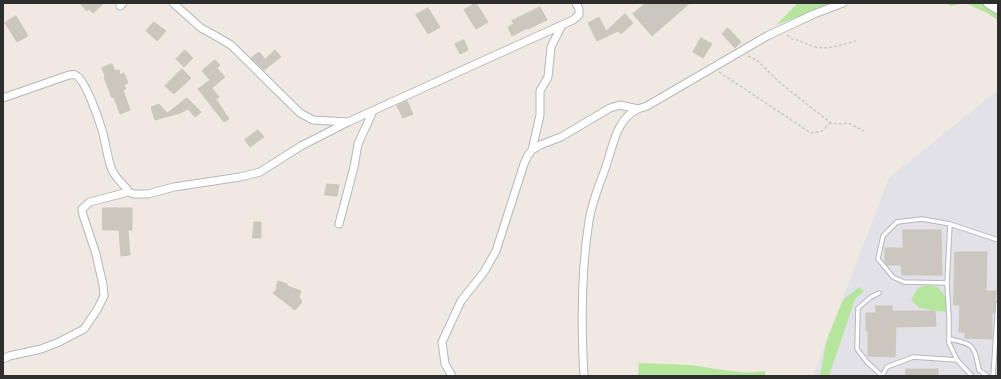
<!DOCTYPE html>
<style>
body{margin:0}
#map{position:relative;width:1001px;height:379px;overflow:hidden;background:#efe9e1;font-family:"Alegreya Sans",sans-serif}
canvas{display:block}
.frame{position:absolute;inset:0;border:4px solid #2e2e2e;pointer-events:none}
</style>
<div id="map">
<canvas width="1001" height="379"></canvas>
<div class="frame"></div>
</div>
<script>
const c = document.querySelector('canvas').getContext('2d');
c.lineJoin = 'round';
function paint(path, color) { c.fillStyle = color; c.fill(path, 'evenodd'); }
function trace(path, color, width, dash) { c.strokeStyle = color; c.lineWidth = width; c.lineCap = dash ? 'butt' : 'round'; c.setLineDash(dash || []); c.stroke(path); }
const industrial = new Path2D(`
 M998 90V376H813L889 178Z`);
const green = new Path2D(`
 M798 3H835L776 25Z
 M945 3H981L998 13V20L985 12 965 3 951 6Z
 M927 285 938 287 949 302 946 312 919 308 911 300 918 288Z
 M859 287 864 291 855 299 829 376H820L826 342 843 300Z
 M639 363C656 364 673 364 689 365 714 368 740 375 765 371V376H638Z`);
const building = new Path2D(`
 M80 3H104L93 13 89 9 87 11Z
 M476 3 488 22 476 29 464 10Z
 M646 3H690L652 36 633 14Z
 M540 7 547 20 528 29 527 28 512 36 508 27 514 24 512 21Z
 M428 8 440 27 428 34 416 15Z
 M625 14 633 23 621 34 618 31 597 41 588 23 599 17 606 31Z
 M16 16 28 36 17 42 5 23Z
 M154 22 166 31 157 41 146 31Z
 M728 28 741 42 735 48 722 34Z
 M701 38 712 44 703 58 693 52Z
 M464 40 468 50 460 54 455 44Z
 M185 50 193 58 184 67 176 59Z
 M275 50 281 57 264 70 251 58 259 52 265 59Z
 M215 60 220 65 217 68 225 77 212 88 219 97 216 99 229 119 224 122 198 89 210 80 202 71Z
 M112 64 115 71 119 70 120 75 124 73 128 83 124 85 126 89 123 90 130 110 120 114 114 97 112 98 104 77 105 76 102 68Z
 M182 69 191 78 174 94 165 86Z
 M187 98 201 112 195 117 188 109 180 113 155 120 151 107 159 104 167 113Z
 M407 101 413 114 403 118 397 106Z
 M258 130 264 137 250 147 245 140Z
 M327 184 339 185 337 196 325 195Z
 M103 208H132V230H128L130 255 121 256 119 230H103Z
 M254 222H261V238H253Z
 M903 230H941L942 275H902L901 265H887L885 262V248H903Z
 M955 252H987L986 291H996L994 313H992V339L965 338V332H959L960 305H954Z
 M278 281 287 284V286L301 291 299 297 302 302 295 310 273 293 276 290Z
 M876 306H892V311H935L936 326 896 327 895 357 868 356V331H866V313H876Z
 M906 369H938V376H906Z`);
const path = new Path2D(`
 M787 35 792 39C801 40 807 45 816 47 828 50 844 44 856 41
 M748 56 758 61 779 82 831 123 840 124 848 123 864 131
 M719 72 811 133 822 131 830 123`);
const service = new Path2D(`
 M950 224 947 283 949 319V343L957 360 972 376
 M947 283 904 282 893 277 878 259 883 236 897 222 922 219 950 224 998 240
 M879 293 871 297 858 308 857 349 867 362 882 376
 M949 339C974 344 974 345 979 370L987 376
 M882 376 887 367 913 357 957 360
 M993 376 998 303`);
const minor = new Path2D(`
 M173 3 201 28 214 35 231 45 300 113 313 120 348 122
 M120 6 123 3
 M3 98 69 75C70 75 73 74 75 75 85 78 99 120 102 130 106 143 107 158 112 170 115 177 122 183 127 189L128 192
 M532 150 540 115V91L548 77 551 47 562 25
 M339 224 354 167 358 144 373 111
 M3 359 9 356 41 349 59 342 84 329 97 310 104 296 103 285 96 254 83 215 82 209 90 202 128 192 134 194H148L174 187 240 177 260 172 301 146 348 122 573 20 579 15V9L576 3
 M452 376 445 364 442 342 461 301 484 272 496 251 524 164 528 155 532 150 540 145 561 137 610 108 620 105 638 109 647 106 767 36 814 14 843 3
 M584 376C581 325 581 271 589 221 592 199 602 180 608 160 614 141 618 118 638 109`);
const tertiary = new Path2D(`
 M988 3 998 9`);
paint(industrial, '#e3e1e8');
paint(green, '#b6e59e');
paint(building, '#cbc7bf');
trace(building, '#cbc5ba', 1);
trace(service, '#b4b7c1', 5.5);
trace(minor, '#b4b7c1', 9);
trace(tertiary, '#b4b7c1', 11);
trace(path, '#c9c9c9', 1.5, [3, 2]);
trace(service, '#fff', 3.5);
trace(minor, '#fff', 7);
trace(tertiary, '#fff', 9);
</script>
